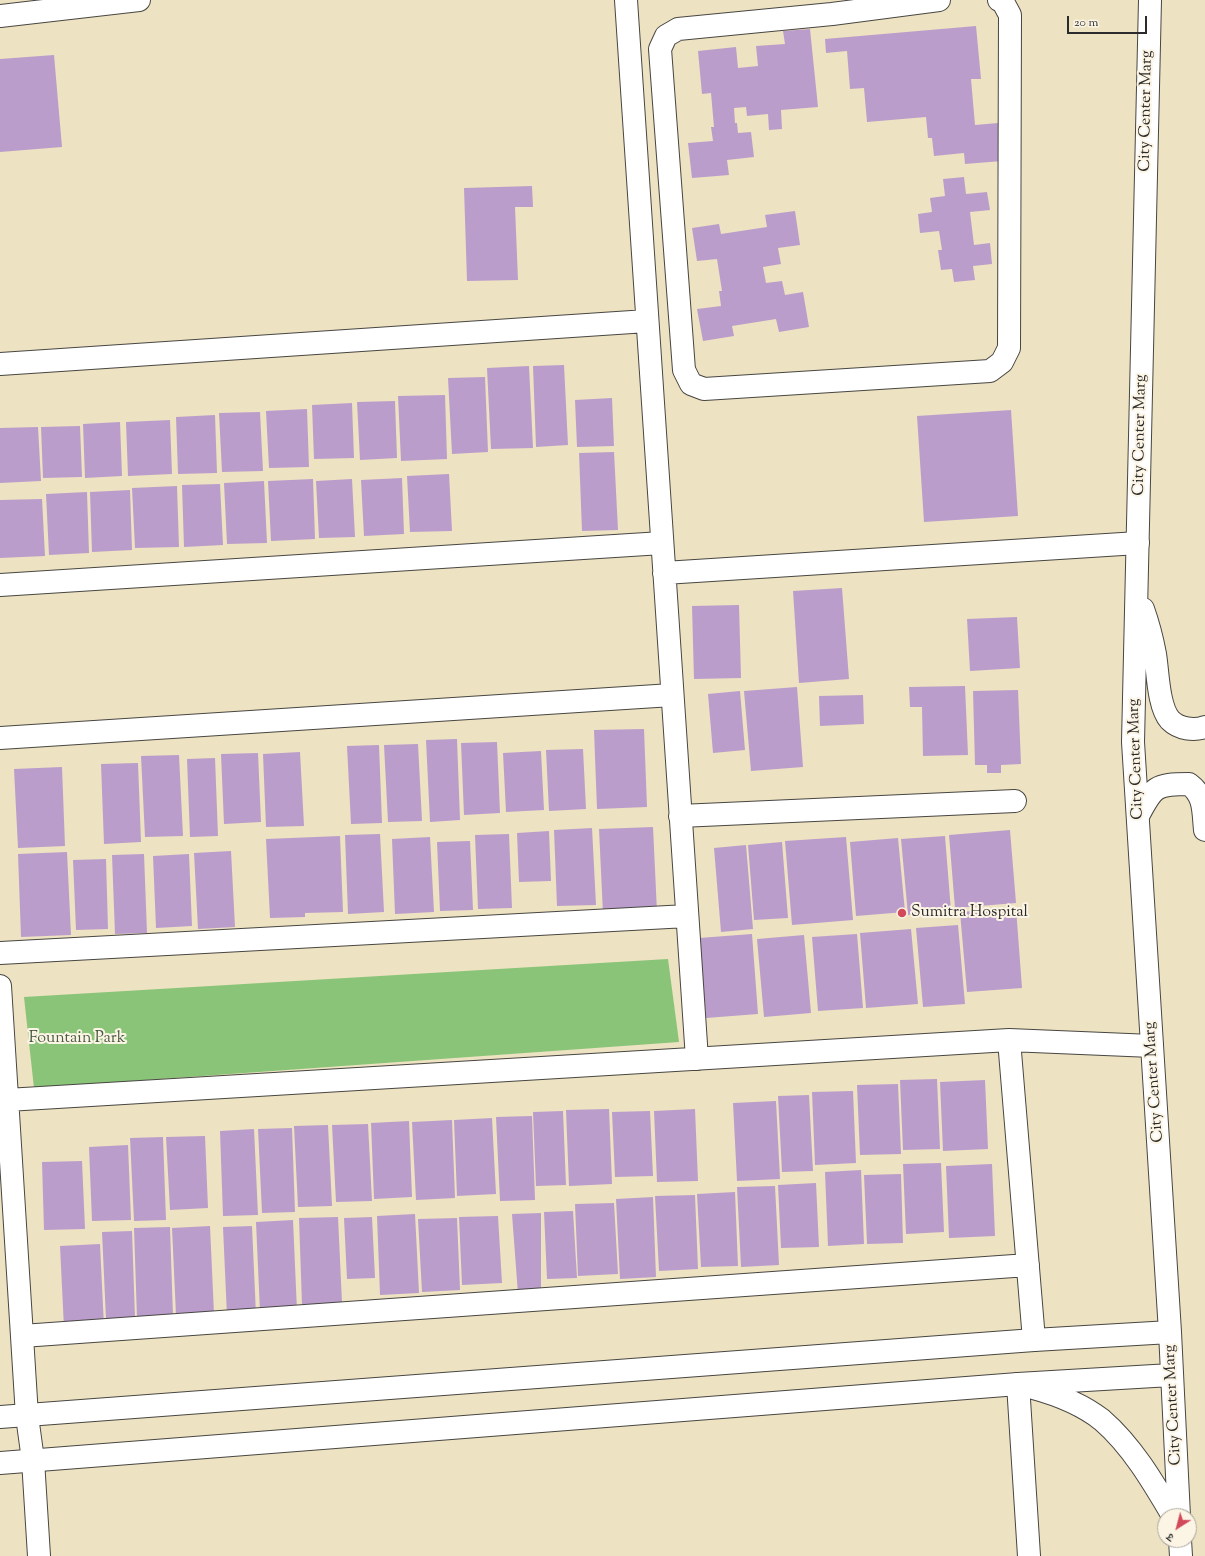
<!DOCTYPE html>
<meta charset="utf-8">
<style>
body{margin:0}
#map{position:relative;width:1205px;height:1556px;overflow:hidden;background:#ede2c1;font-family:"Sorts Mill Goudy","Noto Serif Devanagari",serif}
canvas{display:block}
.north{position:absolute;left:1157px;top:1508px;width:40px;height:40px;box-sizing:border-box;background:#fcf5e5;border:1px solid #a8a49b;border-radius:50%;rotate:216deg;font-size:11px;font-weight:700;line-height:16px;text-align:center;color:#2b2b2b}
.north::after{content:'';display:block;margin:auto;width:14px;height:18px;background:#d1495b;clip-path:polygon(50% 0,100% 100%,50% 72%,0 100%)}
.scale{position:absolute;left:1067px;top:16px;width:80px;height:18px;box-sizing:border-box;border:2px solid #2b2b2b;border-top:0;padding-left:5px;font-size:12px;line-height:14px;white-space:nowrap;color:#2b2b2b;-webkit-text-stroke:3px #fcf5e5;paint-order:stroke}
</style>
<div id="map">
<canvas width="1205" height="1556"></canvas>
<div class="north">उ</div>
<div class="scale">20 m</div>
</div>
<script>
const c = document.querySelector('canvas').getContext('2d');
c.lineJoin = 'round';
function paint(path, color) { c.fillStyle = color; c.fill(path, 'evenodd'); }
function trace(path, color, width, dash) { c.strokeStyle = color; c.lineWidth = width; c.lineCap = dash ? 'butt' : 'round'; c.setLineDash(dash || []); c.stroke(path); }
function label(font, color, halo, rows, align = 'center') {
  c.font = font + ' "Sorts Mill Goudy",serif'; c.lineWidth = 4; c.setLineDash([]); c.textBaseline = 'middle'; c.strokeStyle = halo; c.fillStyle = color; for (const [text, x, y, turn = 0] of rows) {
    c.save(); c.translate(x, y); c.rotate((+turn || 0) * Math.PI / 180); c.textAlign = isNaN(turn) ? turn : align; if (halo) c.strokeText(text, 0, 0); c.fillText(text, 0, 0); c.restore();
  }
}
const green = new Path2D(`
 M668 959 679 1042 34 1088 24 997Z`);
const building = new Path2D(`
 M976 26 981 79H971L975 125 998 123 1002 161 965 164 964 153 934 156 932 138H928L926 117 867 122 864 88 850 89 847 51 826 53 825 39Z
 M810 29 818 107 781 110 782 129 769 130 768 114 747 116 746 107 734 108 735 123H737L738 133 751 132 754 157 727 160 729 175 692 178 688 143 713 141 711 127H714L711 93 702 94 698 51 736 47 738 68 758 66 756 46 785 44 783 31Z
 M54 55 62 147 0 152V59Z
 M964 177 966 194 987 192 990 210 970 212 974 245 990 243 992 264 973 266 975 280 954 282 952 269 941 270 938 250H942L939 231 920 233 918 214 932 212 930 198 945 196 943 179Z
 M532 186 533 207H515L518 280 467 281 464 188Z
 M795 211 800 245 778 248 781 264 763 267 766 283 782 281 785 295 803 292 809 327 779 332 776 319 732 326 734 336 703 341 697 309 721 306 719 291H722L717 259 697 261 692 228 719 224 721 234 767 227 765 215Z
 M564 365 568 445 536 447 533 366Z
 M529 366 533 448 491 449 487 368Z
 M485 377 488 452 452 454 448 378Z
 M445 395 447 459 401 461 398 396Z
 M612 398 614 446 577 447 575 400Z
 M395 401 397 458 360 460 357 402Z
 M352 403 354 458 314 459 312 405Z
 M307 409 309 467 269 468 266 411Z
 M1011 410 1018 516 924 522 917 416Z
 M260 412 263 471 222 472 219 413Z
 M215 415 217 473 178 474 176 417Z
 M170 420 172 474 128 476 126 422Z
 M120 422 122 476 85 478 83 424Z
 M80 426 82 477 43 478 41 427Z
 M38 427 41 481 0 483V428Z
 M614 452 618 530 582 531 579 453Z
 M449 474 452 531 410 532 407 476Z
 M402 478 404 534 364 536 361 480Z
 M313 479 315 539 271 541 268 481Z
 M352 479 355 537 319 538 316 481Z
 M264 481 267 543 227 544 224 483Z
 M220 484 223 545 184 547 182 485Z
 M177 486 179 547 135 548 132 488Z
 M130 490 132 550 92 552 90 492Z
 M87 492 89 553 49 555 46 494Z
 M42 499 45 556 0 558V500Z
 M842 588 849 679 799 683 793 591Z
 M739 605 741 678 694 679 692 606Z
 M1017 617 1020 668 970 671 967 619Z
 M965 686 968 755 923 756 922 707H910L909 687Z
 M797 687 803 767 751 771 744 691Z
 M1018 690 1021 764 1001 765V773H987V765H975L973 691Z
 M740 691 745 750 713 753 708 694Z
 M863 695 864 724 820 726 819 696Z
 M644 729 647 807 597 809 594 730Z
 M457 739 460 820 430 822 426 740Z
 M497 742 500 813 464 815 461 743Z
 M418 744 422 821 388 822 384 745Z
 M379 745 382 823 351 824 347 746Z
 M583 749 586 809 549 811 546 750Z
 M541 751 544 810 506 812 503 753Z
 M300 752 304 826 266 827 263 754Z
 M258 753 261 822 224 824 221 754Z
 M179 755 183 836 145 837 141 756Z
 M215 758 218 836 190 837 187 759Z
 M138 763 141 842 104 844 101 764Z
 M62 767 65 846 18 848 14 769Z
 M653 827 657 912 603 914 599 829Z
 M592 828 596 905 557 906 554 830Z
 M1010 830 1016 903 955 908 949 835Z
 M549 831 551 881 519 882 517 833Z
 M380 834 384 912 348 914 345 835Z
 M509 834 512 908 478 909 475 835Z
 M340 836 343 912 305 913V917L270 918 266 839Z
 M945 836 951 911 908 915 901 839Z
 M430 837 434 912 395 914 392 839Z
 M846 837 853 920 792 925 785 841Z
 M898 838 905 912 856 916 850 842Z
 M470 841 473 910 440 911 437 842Z
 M782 842 788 918 754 920 748 845Z
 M746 845 753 929 721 932 714 848Z
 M231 851 235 927 198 929 194 853Z
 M67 852 71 935 21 937 18 854Z
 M144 854 147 933 115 934 112 855Z
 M189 854 192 926 156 928 153 856Z
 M106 859 108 929 76 930 73 860Z
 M1016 908 1022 988 967 992 960 912Z
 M958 925 965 1004 923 1007 916 928Z
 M911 929 918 1004 866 1008 860 933Z
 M752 934 758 1014 706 1018 699 938Z
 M857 934 863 1008 818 1011 812 937Z
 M804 935 811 1013 764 1017 757 939Z
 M937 1079 940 1149 903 1150 900 1080Z
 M985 1080 988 1149 943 1151 940 1082Z
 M898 1084 901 1154 860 1155 857 1085Z
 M853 1091 856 1163 815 1165 812 1092Z
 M809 1095 813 1171 782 1172 778 1096Z
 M776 1101 780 1179 737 1181 733 1103Z
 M609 1109 612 1184 569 1186 566 1110Z
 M695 1109 698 1181 657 1182 654 1111Z
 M563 1111 566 1185 536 1186 533 1112Z
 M650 1111 653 1176 615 1177 612 1112Z
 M532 1116 535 1200 500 1201 496 1117Z
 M492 1118 496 1194 457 1196 454 1120Z
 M452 1120 455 1198 416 1200 412 1122Z
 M409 1121 412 1197 374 1199 371 1123Z
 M368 1124 372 1201 336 1202 332 1125Z
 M328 1125 332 1206 298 1207 294 1126Z
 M292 1128 295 1212 262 1213 258 1129Z
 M254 1129 258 1215 223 1216 220 1131Z
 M205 1136 208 1208 170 1210 166 1137Z
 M163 1137 166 1220 134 1221 130 1138Z
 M128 1145 131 1220 92 1221 89 1147Z
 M82 1161 85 1229 44 1230 42 1162Z
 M941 1163 944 1232 906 1234 903 1164Z
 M992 1164 995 1236 949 1238 946 1166Z
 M861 1170 864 1244 828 1246 825 1172Z
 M901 1174 903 1243 867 1244 864 1175Z
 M816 1183 819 1247 781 1248 778 1185Z
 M775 1186 779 1265 741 1267 737 1187Z
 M735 1192 738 1266 701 1267 697 1194Z
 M695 1195 698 1269 659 1271 655 1196Z
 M653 1197 656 1277 620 1279 616 1199Z
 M614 1203 618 1274 578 1276 575 1204Z
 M573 1211 577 1278 547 1279 544 1212Z
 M541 1213V1292L518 1294 512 1214Z
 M415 1214 419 1293 380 1295 377 1216Z
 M498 1216 502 1283 462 1285 459 1217Z
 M338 1217 342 1303 302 1305 299 1218Z
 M372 1217 375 1278 347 1279 344 1218Z
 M457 1218 460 1290 422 1292 418 1219Z
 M293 1220 297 1311 260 1312 256 1222Z
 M210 1226 214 1314 176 1315 172 1228Z
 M252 1226 256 1315 227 1316 223 1227Z
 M170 1227 173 1316 137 1318 134 1228Z
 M132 1231 135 1318 106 1319 102 1232Z
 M100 1244 104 1327 64 1328 60 1246Z`);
const street = new Path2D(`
 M626 0 697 1059
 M939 0 832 14 678 29 666 36 660 49 684 370 691 384 704 389 990 371 1002 362 1009 348 1010 15 1003 2 999 0
 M0 16 139 0
 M0 364 647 321
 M664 573 1138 543
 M0 585 662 543
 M0 738 672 695
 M680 816 1015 801
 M0 953 687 916
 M0 986 27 1416 33 1460 39 1556
 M1009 1040 1152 1046
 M7 1100 1009 1040 1034 1340
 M22 1336 1028 1265
 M1018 1384 1029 1556`);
const secondary = new Path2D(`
 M1150 0 1133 742 1170 1332 1179 1516
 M1143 609C1148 623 1152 638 1155 654 1158 672 1158 706 1170 720 1179 729 1194 731 1205 727
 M1138 816C1153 787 1155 784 1189 784 1205 796 1203 811 1205 830
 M1033 1388C1055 1394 1083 1405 1102 1420 1132 1446 1153 1482 1173 1516
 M0 1417 1034 1340 1170 1332
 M0 1463 1018 1384 1171 1375
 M1180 1540 1181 1556`);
const markers = [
 [902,913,5,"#d1495b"]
];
const streetNames = [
 ["City Center Marg",1147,111,-89],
 ["City Center Marg",1141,435,-89],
 ["City Center Marg",1137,759,-92],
 ["City Center Marg",1155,1082,-94],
 ["City Center Marg",1174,1405,-93]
];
const poiNames = [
 ["Sumitra Hospital",911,913]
];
const parkNames = [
 ["Fountain Park",77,1039]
];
paint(green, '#89c478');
paint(building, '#bb9dcc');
trace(street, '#484642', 24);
trace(secondary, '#484642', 24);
trace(street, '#fff', 22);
trace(secondary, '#fff', 22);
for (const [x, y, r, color] of markers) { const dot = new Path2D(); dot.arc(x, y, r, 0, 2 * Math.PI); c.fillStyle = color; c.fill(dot); trace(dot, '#fcf5e5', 1.5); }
label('16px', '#2b2b2b', '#fcf5e5', streetNames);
label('16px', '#2b2b2b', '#fcf5e5', poiNames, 'left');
label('16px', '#475942', '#fcf5e5', parkNames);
</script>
